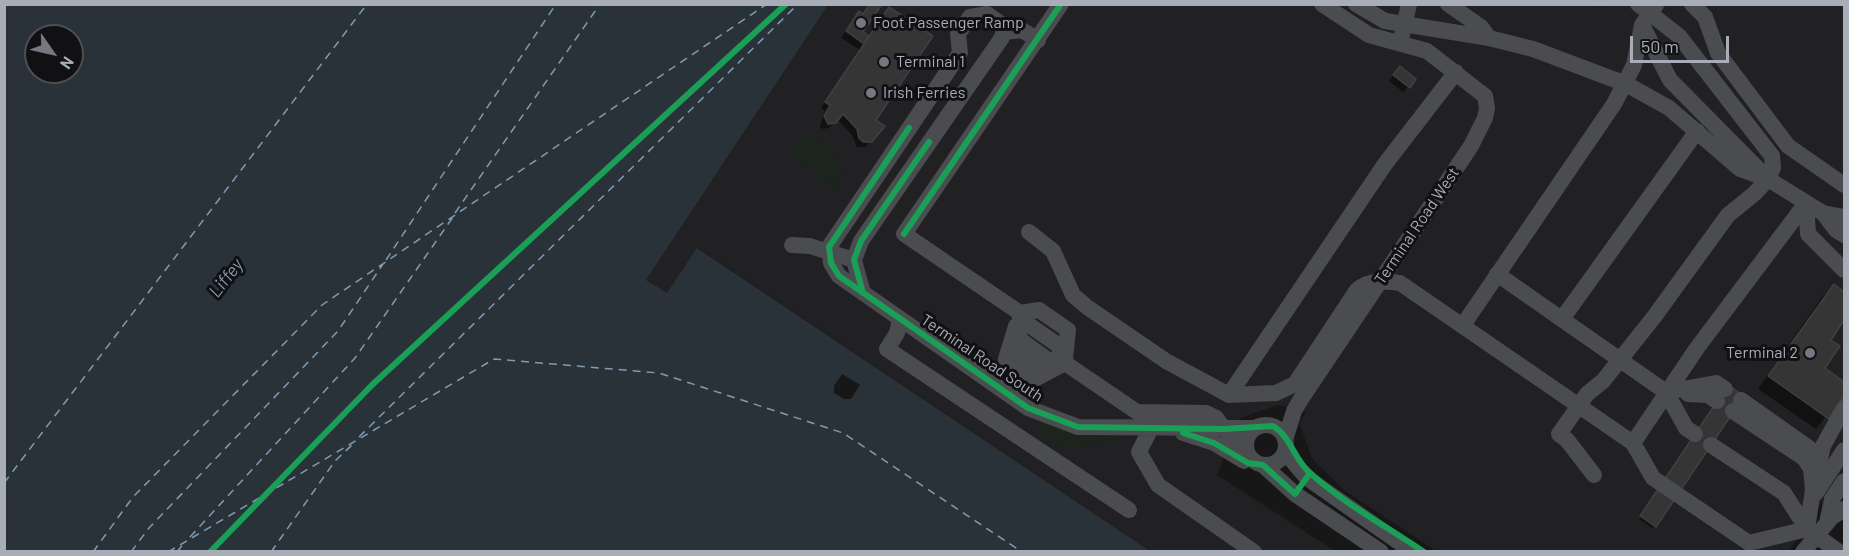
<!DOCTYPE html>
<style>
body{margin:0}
#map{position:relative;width:1849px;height:556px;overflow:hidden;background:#171717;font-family:Barlow,sans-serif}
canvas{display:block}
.frame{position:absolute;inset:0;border:6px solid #a8adb8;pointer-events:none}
.north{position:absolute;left:24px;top:24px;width:60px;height:60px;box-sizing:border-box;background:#111113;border:2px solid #4d4f55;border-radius:50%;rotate:124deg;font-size:16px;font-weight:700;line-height:24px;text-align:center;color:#a8adb8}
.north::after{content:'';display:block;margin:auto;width:21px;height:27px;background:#757880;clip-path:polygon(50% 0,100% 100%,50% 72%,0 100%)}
.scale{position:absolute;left:1630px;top:36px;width:99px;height:27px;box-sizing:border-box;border:3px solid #a8adb8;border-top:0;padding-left:8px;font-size:18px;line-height:21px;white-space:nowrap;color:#a8adb8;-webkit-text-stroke:4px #111113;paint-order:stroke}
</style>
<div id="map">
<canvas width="1849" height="556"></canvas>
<div class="frame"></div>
<div class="north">N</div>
<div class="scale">50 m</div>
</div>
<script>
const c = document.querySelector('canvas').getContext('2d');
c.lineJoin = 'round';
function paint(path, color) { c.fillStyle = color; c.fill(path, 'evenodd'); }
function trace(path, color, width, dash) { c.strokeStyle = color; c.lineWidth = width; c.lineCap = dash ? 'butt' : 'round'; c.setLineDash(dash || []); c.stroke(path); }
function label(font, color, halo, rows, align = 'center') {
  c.font = font + ' Barlow,sans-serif'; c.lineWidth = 6; c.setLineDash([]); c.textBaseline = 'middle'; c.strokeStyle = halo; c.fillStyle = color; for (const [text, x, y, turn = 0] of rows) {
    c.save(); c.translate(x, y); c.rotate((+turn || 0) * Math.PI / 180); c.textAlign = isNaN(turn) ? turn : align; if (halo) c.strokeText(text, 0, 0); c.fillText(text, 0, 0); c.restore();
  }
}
const built = new Path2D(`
 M1597 4 1600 7 1602 4 1844 5V469L1789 551H1436L1344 490 1312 459 1299 422 1306 412 1278 405 1240 418 1217 475 1335 551H1150L698 248 667 294 646 280 828 5Z`);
const green = new Path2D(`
 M807 132C814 137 823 139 829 144 844 155 844 174 835 188L790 157Z
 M1040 420 1081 436H1120L1123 439 1066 449 1038 430Z`);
const water = new Path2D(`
 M4 5H828L646 280 667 293 697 248 1150 551H5ZM36 36H72V72H36Z`);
const pier = new Path2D(`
 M842 374 860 385 851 399H844L834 393V386Z`);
const shadow = new Path2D(`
 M869 4H880L861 33 868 37 889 9 871 141 865 147H857L852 135 837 119 829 128 822 129 820 126 825 111 821 108 860 50 841 38 854 19 860 13 862 15Z
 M1394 74 1408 87 1403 92 1389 81Z
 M1834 286 1844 293V318L1829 340 1823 368 1844 384V393L1816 429 1758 389 1822 297Z
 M1726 390 1655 526 1652 528 1639 519Z`);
const ferry = new Path2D(`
 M455 213 600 4
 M386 260 556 4
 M359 437 798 4
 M4 483 367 4
 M269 491 372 385 786 4
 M190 537 355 358 453 217
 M93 552 133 497 322 305 767 4
 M131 552 149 528 338 331 383 264
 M168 552 494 359 659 373 843 433 1022 552
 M177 552 184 543
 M210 552 264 496
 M271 552 335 461 354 443`);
const building = new Path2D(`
 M870 4H882L863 32 869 36 864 44 846 31 859 11 863 14Z
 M889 7 933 36 876 120 885 126 872 142H863L859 138 857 129 843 114 836 123 828 124 824 116 830 105 825 102Z
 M1400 66 1416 79 1410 88 1393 75Z
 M1834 284 1844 292V320L1831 340 1840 346 1825 368 1844 382V396L1829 419 1768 376Z
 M1728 385 1744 396 1656 527 1640 516Z`);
const minor = new Path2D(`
 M1061 4 904 234 1020 313 1029 325 1058 345 1065 363
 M1356 4 1385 21 1489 38 1533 49 1626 84 1669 108 1740 169 1768 179 1823 213 1844 217
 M1448 4 1481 27 1489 38
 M1692 4 1705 17 1718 53 1788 146 1844 185
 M1642 25 1670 80 1765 176
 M1004 32 1022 30 1038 40
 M1402 35 1409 4
 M1806 203 1697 348 1633 443 1653 478 1749 543 1807 529
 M1806 203 1808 234 1844 270
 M1823 213 1836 230 1844 235
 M1029 232 1053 251 1073 295 1087 307 1166 361 1229 395 1276 393 1295 384 1357 290C1370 279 1384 281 1400 283L1633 443
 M792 245 810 246 854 260
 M1497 274 1666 392 1686 428 1695 434
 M863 293 854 260 861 241 1001 39 1004 32 1001 24 987 14 970 17 958 34 960 53 829 247 831 263 839 276 1028 408 1078 427 1254 428
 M1020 313 1019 339 1048 360 1065 363 1137 412 1206 413 1216 418 1238 448 1249 456
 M1020 313 1039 310 1068 330 1065 359
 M900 319 897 333 887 349 1129 510
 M1562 319 1697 131
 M1463 325 1614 104 1634 65 1642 25 1656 5
 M1016 326 1006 359 1035 379 1065 363
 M1015 335 1012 349 1042 369 1055 366
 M1666 392 1716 383 1725 389
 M1688 394 1708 395 1717 401
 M1229 395 1385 164 1456 72
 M1741 400 1809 448 1813 490 1807 529
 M1733 411 1804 458 1812 470
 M1246 445a20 20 0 1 1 40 0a20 20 0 1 1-40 0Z
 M1151 428 1139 452 1158 485 1254 552
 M1183 433 1214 443 1244 461
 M1285 440 1294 411 1301 399 1471 146 1485 118 1487 108 1485 96 1427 51 1369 35 1322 4
 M1711 445 1784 493 1807 529 1839 552
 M1285 452 1307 478 1413 552
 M1263 465 1295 494 1381 552
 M1817 472 1823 446 1844 408
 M1594 475 1567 440 1559 434 1587 394 1603 381 1654 317 1728 215 1754 194 1768 179 1773 168 1772 156 1679 36 1638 4
 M1816 493 1844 450
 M1827 523 1832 499 1844 481
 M1803 552 1832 517 1844 509`);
const cycleway = new Path2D(`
 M909 128 829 247 831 263 839 276 1028 408 1078 427 1224 429 1273 426C1291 437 1294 459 1309 472 1343 503 1386 526 1424 552
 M904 234 1061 4
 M863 293 854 260 861 241 929 142
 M1183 433 1214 443 1248 463 1263 465 1295 494 1310 473
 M210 552 372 385 786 4`);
const markers = [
 [861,23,6,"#757880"],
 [884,62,6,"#757880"],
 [871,93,6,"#757880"],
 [1810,353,6,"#757880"]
];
const poiNames = [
 ["Foot Passenger Ramp",873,23],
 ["Terminal 1",896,62],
 ["Irish Ferries",883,93],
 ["Terminal 2",1798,353,"right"]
];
const streetNames = [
 ["Terminal Road West",1417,226,-56],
 ["Terminal Road South",982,358,34]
];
const waterNames = [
 ["Liffey",226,278,-52]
];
paint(built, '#212123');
paint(green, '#1d241e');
paint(water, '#2a3239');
paint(pier, '#171717');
paint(shadow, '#0007');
trace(ferry, '#7f9bb3', 1.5, [8, 6]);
paint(building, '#353536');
trace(building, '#3f4043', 1.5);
trace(minor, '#4b4c50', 16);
trace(cycleway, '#1a9f57', 6);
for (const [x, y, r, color] of markers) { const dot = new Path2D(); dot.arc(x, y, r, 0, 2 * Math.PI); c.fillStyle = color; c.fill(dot); trace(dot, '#111113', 2); }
label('16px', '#a8adb8', '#111113', poiNames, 'left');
label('16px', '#a8adb8', '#111113', streetNames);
label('italic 18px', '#7f9bb3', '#111113', waterNames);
</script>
